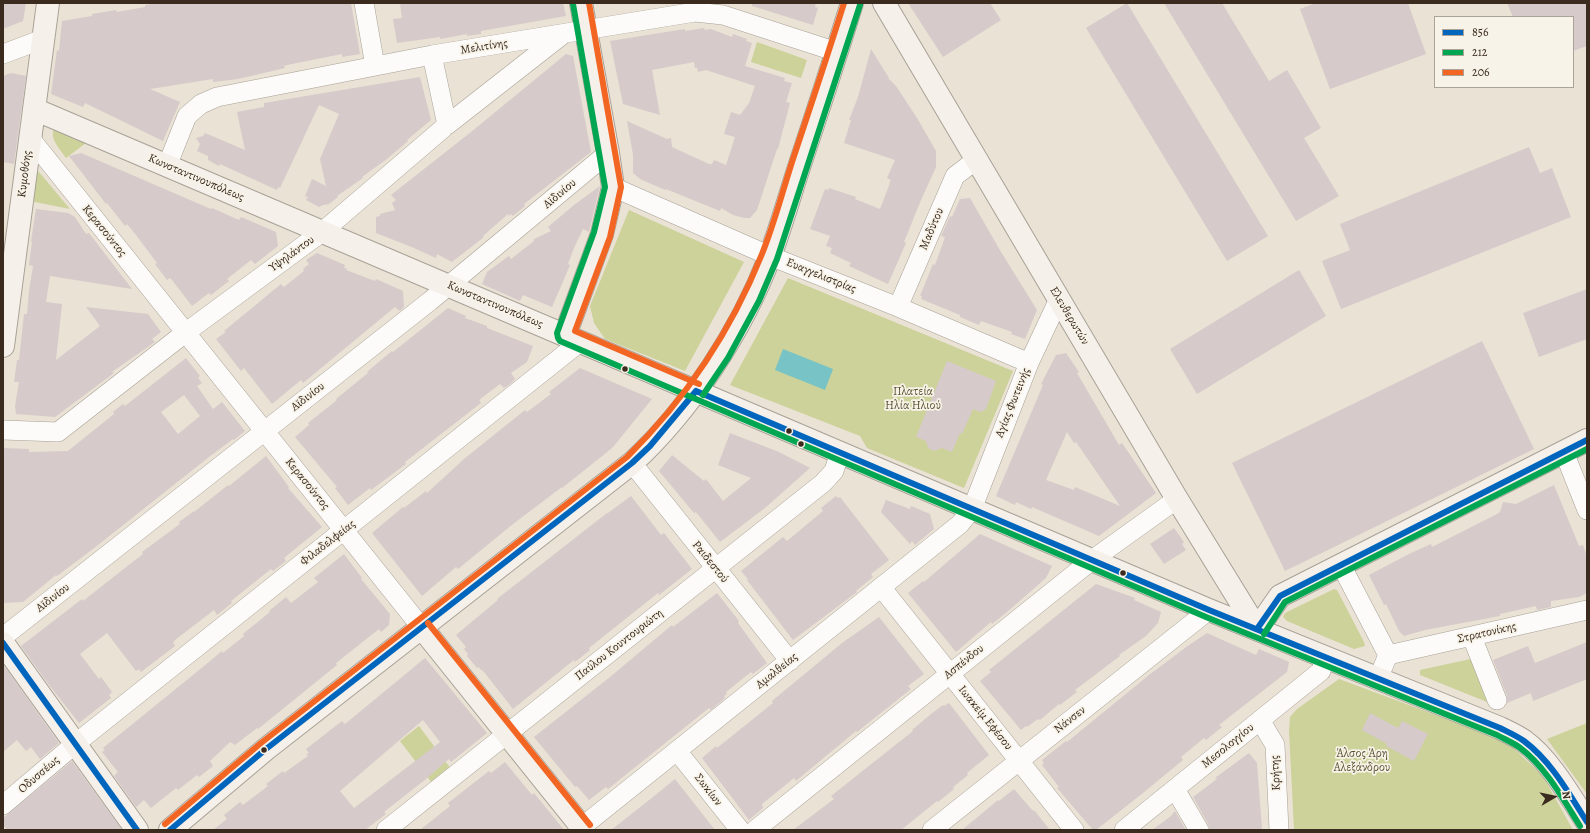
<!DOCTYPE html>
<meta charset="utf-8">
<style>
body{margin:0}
#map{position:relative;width:1590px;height:833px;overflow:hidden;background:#eae2d4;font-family:Alegreya,serif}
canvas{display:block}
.frame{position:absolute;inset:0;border:4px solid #3b2a1e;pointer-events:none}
.legend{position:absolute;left:1434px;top:16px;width:140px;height:72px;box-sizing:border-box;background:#f7f3e8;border:1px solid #aca397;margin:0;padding:5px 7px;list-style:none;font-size:12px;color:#3b2a1e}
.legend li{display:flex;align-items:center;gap:8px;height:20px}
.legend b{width:20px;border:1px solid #aca397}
.north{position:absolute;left:1534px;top:777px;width:40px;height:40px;-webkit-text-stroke:3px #f7f3e8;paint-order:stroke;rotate:81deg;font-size:11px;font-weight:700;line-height:16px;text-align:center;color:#3b2a1e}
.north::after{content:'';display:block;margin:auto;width:14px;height:18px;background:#3b2a1e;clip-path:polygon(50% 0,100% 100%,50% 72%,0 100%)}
</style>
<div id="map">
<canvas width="1590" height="833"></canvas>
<div class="frame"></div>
<ul class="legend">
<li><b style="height:5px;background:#0065bd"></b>856</li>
<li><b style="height:5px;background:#00a651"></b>212</li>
<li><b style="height:5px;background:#f26522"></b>206</li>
</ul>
<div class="north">N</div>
</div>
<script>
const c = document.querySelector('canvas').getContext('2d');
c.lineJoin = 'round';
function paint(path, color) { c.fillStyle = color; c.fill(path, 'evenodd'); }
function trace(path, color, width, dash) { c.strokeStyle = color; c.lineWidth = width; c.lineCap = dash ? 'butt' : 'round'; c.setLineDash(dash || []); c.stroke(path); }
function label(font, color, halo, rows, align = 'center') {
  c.font = font + ' Alegreya,serif'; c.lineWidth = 3.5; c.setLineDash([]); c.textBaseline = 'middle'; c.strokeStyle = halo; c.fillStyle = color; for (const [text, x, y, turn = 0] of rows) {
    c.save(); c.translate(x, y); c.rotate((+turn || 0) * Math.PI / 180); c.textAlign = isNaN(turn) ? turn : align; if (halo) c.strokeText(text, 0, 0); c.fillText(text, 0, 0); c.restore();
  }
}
const green = new Path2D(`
 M757 42 807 60 801 78 751 62Z
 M54 129H58L86 143 66 158C61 150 49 139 54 129Z
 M33 171 39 172 70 209 30 201Z
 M629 210 744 262 685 371 605 339 594 323 590 306Z
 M788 278 1013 371 964 488 867 448 860 436 730 385Z
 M1334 589 1337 590 1364 642 1365 646 1354 649 1287 621 1283 617 1285 613Z
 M1475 658 1492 704 1420 675V670Z
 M1339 679 1506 741 1543 776 1573 830H1294L1289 731 1290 717 1297 709Z
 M1587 723V794L1547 739Z
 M419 726 451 769 432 783 400 741Z`);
const water = new Path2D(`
 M783 349 833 369 825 390 775 370Z`);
const building = new Path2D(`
 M3 3H26L23 21 3 29Z
 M159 3H351L360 54 342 57V54L287 65 284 66 285 68 238 79 213 82V79L150 89 180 102 163 141 85 103 83 107 51 94 57 50 59 51 62 21 92 16V14L116 10 117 12 145 7V5Z
 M400 3H563L566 16 481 31V34L467 36V34L440 39V37L397 43 393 19 402 18Z
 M752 3H816L815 7 818 8 813 25 752 6Z
 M908 3H990L1001 20 943 57Z
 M1127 3 1268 236 1227 261 1086 28Z
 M1164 3H1222L1269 81 1287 70 1321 128 1304 138 1339 196 1296 221Z
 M1316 3H1408L1426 54 1330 89 1300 9Z
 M1507 3H1587V46L1573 51V17H1513Z
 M704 28 705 30 711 29 732 37 733 34 747 39 746 41 752 43 745 66 785 78 784 81 792 83 786 102 790 103 778 149H777L757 210 750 218H744L733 215 721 208 720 211 666 189 665 190 640 179 633 173V155L627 121 667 139 671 138 672 147 709 164H712L714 160 726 165 735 137 724 134 731 112 740 115 749 103 755 86 706 70 698 72 697 68H695L694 62 652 70 660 115 623 104 610 41 685 29V31Z
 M871 49 889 78H888L896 86 917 118 936 151V167L921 200 904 242 906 243 888 284 849 266 851 263 830 253 832 248 826 246 830 236 810 229 825 189 828 190 829 188 856 197 855 199 880 209 890 183H889L891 180 887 178 895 160 844 143 851 120H849L858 97Z
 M566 54 573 56 591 152 524 204 525 206 513 216 511 214 509 216 508 214 483 236 484 237 452 262 437 254 436 258 414 248 376 233V217L380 216V214L395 210 392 203 396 200 391 195 471 132Z
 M11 73 26 76 14 164 3 162V76Z
 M420 77 431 120 407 140 408 141 387 159 362 177 363 178 337 196 338 197 329 204 323 205 319 207 306 200 308 197 305 196 312 179 326 186 320 159 339 114 319 105 280 188 278 187 277 190 220 164 219 166 208 160V156L197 151 200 144 196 138 203 136 205 133 245 150 237 112 264 107V103Z
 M1529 147 1540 173 1552 168 1571 217 1341 309 1322 261 1350 250 1340 224Z
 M81 153 211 209 212 208 239 220 241 217 276 232 278 246 255 264 251 260 227 279 229 281 211 295 209 293 192 306 172 280 170 278 167 280 155 264 157 263 136 235 127 224 125 226 107 203 106 204 69 156Z
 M600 186 589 232 583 229 574 248 568 264 570 265 552 307 523 295 520 301 482 284 487 272 509 256 511 259 534 241V239L551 231 548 227 574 205Z
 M970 198 1001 252 1037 310 1025 339 1011 334 1012 332 981 321 979 325 960 317V315L921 299 922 296H920L933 264 935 265 945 237 941 236 950 216 952 217 960 199Z
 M36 209 68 213 75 217 86 234 89 233 132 289 50 276 46 302 62 304 56 360 100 326 86 307 148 314 161 332 152 339 155 342 112 372 114 373 55 417 16 414 15 406 19 382H14L17 360H19L24 314H27L29 291 33 266 29 265 32 242 31 241Z
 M317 253 345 265 344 268H347L346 270 375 281 376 279 403 291 404 307 400 311 395 307 303 383 301 380 272 404 244 368 241 371 216 339 226 332 224 331 281 284 284 287 304 271 303 269 309 264 306 260Z
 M1299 270 1326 316 1197 394 1170 349Z
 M1587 289V339L1539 357 1523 313Z
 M448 308 466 316 465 318 487 326V328L533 346 527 362 511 373 515 379 510 384 504 388 500 384 479 400 481 403 405 462 406 464 371 490 370 488 348 505 335 488 337 487 295 437 309 425 308 423 337 400 336 399 368 373 367 372 380 361 392 351 393 352Z
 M1482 341 1534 449 1285 571 1232 463Z
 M1066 353 1079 372 1077 373 1119 445 1122 443 1156 493 1099 536 1032 507 1031 509 1016 502 1015 505 996 496 1043 385 1041 384 1056 355ZM1067 432 1074 443 1076 442 1120 506 1075 487 1074 490 1046 480Z
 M186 358 200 376 198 378 202 383 197 386 213 409 222 402 245 431 234 440 233 439 209 457 93 549 57 576 56 575 23 602 3 603V448L29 449V452L68 451 114 414 113 412 123 404 125 406ZM184 395 200 416 178 434 161 412Z
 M947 361 996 381 986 409 981 412 973 409 962 434 960 433 952 452 942 448 934 451 928 448 926 441 916 437Z
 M580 368 652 399 613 447 601 457 562 488V487L513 524 458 569 456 567 422 596 372 533 403 507 404 508 426 491 427 493 464 459 525 410 527 412 551 394 549 392Z
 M730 433 779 452 810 468 765 508 720 542 696 512 694 513 659 471 672 455 704 481 706 479 723 501 751 478 718 465Z
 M266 456 289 487 288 488 322 527 284 558 286 561 273 571 271 569 231 601 232 603 217 615 214 610 175 640 173 643 175 646 141 672 139 669 136 671 107 633 80 654 99 679 101 677 112 692 109 695 111 698 79 723 46 681 21 646 82 599 83 601 121 571 143 554 142 552 180 524 179 522 194 511V512L228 485 229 486Z
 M1554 485 1579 546 1583 545 1587 557V593L1579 597 1551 601V607L1537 610 1536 606 1500 614V616L1425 630 1404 636 1399 631 1386 604 1384 605 1369 575 1409 554 1431 544 1432 547 1495 515 1500 512 1503 502 1516 504Z
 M631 496 661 535 664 533 692 569 659 595 658 593 589 648 590 650 575 662 574 660 513 709 484 672 478 667 477 668 467 656 468 654 464 649 466 647 456 635 498 600 497 599 607 513H608Z
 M836 496 838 498 840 497 889 560 871 574 873 577 856 591 857 592 793 640 747 580 748 579 741 571 783 537 787 541 823 511 821 508Z
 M886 500 910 509 911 506 930 514 934 529 915 545 912 541 910 544 881 512Z
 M1174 528 1184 542 1182 544 1186 550 1164 564 1150 544Z
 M980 534 1052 566 1046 578 1007 612 992 624 991 622 956 652 908 593 923 581 924 582Z
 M344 554 362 578 361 579 390 614 389 625 381 632 379 629 336 663 337 665 258 729 257 728 235 745 230 742 210 761 213 766 199 777 197 775 178 790 176 788 151 808 144 800 136 807 114 776 118 772 102 752 105 750 103 748 204 666 222 651 223 653 244 636 243 634 270 612 269 611 286 597 291 603 318 582 314 578Z
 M1096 584 1135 598 1134 600 1161 612 1158 623 1146 636 1119 655 1120 656 1075 690 1077 692 1060 705 1059 704 1040 720 1038 719 1027 727 1026 726 1021 730 980 681 991 672 989 670 999 662Z
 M717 593 739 621 738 623 767 663 753 674 751 672 726 692 727 694 724 696 725 698 711 710 709 708 608 789 606 787 589 800 577 786 575 787 534 737 610 677 672 625 673 627Z
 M879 617 924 674 908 686 911 689 857 732 856 731 796 781 794 778 762 804 763 808 749 820 702 758 716 746 717 748 773 703 772 701 842 643Z
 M1207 633 1256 655 1259 649 1289 662 1287 672 1219 725 1222 727 1206 740 1204 738 1181 757 1183 760 1143 793 1096 830H1093L1057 788 1059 787 1042 765 1044 763 1042 760 1066 741 1067 742 1149 675 1189 645Z
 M1587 642V679L1533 701 1531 693 1507 703V696L1493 660 1528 646 1535 663Z
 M425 658 487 733 451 762 449 759 426 779 384 812 386 814 365 830H213L227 819 224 815 240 802 243 805 268 786 266 784 283 771 284 773 308 756 306 754 309 753 306 749 342 721 345 724ZM423 720 440 742 354 808 340 791Z
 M3 664 59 743 40 759 31 747 26 751 17 740 3 752Z
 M949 703 989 755 967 773 968 775 953 787 954 789 938 802 937 801 901 830H793L834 799 831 796 913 731 912 730 931 714 943 705 944 706Z
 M1370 713 1398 728 1402 721 1428 734 1414 761 1386 746 1387 744 1362 730Z
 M1249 753 1257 763 1262 829 1210 830 1208 824 1193 797 1217 779 1215 778Z
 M72 761 122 830H7L3 825V818Z
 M505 762 532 795 534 793 564 830H420L450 806 448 803 489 771 491 773Z
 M675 779 715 830H611L653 797Z
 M1014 789 1033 811 1034 810 1050 830H962L998 800 999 801Z
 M1175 811 1186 830H1152L1171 816Z`);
const street = new Path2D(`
 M364 3 375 66
 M3 54 43 39
 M432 55 447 125
 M30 138 422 628
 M167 166 187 116 201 104 217 97 432 55 695 12 723 15 837 52
 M613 187 770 256 898 307 1029 363
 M898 307 955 176 976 160
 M3 430 58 432 185 333 322 232 447 125 562 35
 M1564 452 1587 510
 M632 463 790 661
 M1341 565 1388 655 1383 667
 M881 587 1074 830
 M3 637 430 301 608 153
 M1472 637 1497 700
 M1388 655 1587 610
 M1260 720 1275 745 1279 830
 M677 751 740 830
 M1175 789 1199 830
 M3 805 75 744 580 342
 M386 830 823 483 834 471 840 452
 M578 830 960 524 972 509 1029 363 1059 299
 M755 830 1092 560 1177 499
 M932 830 1209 610
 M1124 830 1321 671 1325 657`);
const secondary = new Path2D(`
 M884 3 1177 499 1257 629
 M34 109 1209 610 1500 728C1508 732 1517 736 1524 741 1549 759 1570 796 1587 822
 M565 335 602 234 613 187 608 153 581 3
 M3 346 48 3
 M422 628 584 830
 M1257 629 1280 596 1587 440
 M3 643 137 830
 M170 830 266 749 632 463C690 410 742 330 770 256 782 224 791 191 802 158 819 107 836 55 852 3`);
const bus1 = new Path2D(`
 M696 391 1209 610 1500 728C1508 732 1517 736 1524 741 1552 762 1569 794 1587 822
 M1257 629 1280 596 1587 440
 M3 643 137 830
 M170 830 266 749 632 463 650 446 696 391`);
const bus2 = new Path2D(`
 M573 4 605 187 594 232 557 333 558 338 560 341 1206 617 1497 735C1504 739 1512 742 1519 747 1546 767 1563 799 1580 826
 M703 395 728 358 759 301 777 259 860 5
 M1264 634 1285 602 1587 449`);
const bus3 = new Path2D(`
 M589 3 621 187 610 237 575 331 699 384
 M428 623 590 825
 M165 824 261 743 627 457C686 399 731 331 762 254 775 222 783 189 794 156 811 105 828 54 844 3`);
const markers = [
 [625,369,3.5,"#3b2a1e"],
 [789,431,3.5,"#3b2a1e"],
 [801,444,3.5,"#3b2a1e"],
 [1123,573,3.5,"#3b2a1e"],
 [264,750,3.5,"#3b2a1e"]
];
const streetNames = [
 ["Μελιτίνης",484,47,-9],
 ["Κυμοθόης",25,174,-83],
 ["Κωνσταντινουπόλεως",196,178,23],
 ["Αϊδινίου",560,194,-40],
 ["Μαδύτου",932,229,-67],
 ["Κερασούντος",104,231,51],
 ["Υψηλάντου",292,254,-36],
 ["Ευαγγελιστρίας",821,276,22],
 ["Κωνσταντινουπόλεως",495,305,23],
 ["Ελευθερωτών",1069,316,59],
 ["Αϊδινίου",308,397,-38],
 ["Αγίας Φωτεινής",1013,403,-68],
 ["Κερασούντος",307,484,51],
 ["Φιλαδελφείας",328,543,-38],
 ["Ραιδεστού",710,562,51],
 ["Αϊδινίου",53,598,-38],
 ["Στρατονίκης",1487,633,-13],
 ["Παύλου Κουντουριώτη",619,645,-38],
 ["Ασπένδου",964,662,-39],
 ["Αμαλθείας",777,671,-39],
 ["Ιωακείμ Εφέσου",985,718,51],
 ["Νάνσεν",1070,720,-38],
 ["Μεσολογγίου",1228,746,-39],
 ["Κρήτης",1276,773,-93],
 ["Οδυσσέως",39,775,-41],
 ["Σωκίων",708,790,52]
];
const parkNames = [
 ["Πλατεία",913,392],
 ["Ηλία Ηλιού",913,406],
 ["Άλσος Άρη",1362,754],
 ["Αλεξάνδρου",1362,768]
];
paint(green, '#ccd299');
paint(water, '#78c3c5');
paint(building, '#d7caca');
trace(street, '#a7a197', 20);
trace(secondary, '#a7a197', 24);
trace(street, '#fcfbf9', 19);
trace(secondary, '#f5f0ea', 22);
trace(bus1, '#0065bd', 6);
trace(bus2, '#00a651', 6);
trace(bus3, '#f26522', 6);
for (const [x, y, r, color] of markers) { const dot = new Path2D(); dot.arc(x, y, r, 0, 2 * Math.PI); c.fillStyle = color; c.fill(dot); trace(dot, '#f7f3e8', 1.5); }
label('12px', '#3b2a1e', '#f7f3e8', streetNames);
label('12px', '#595131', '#f7f3e8', parkNames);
</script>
